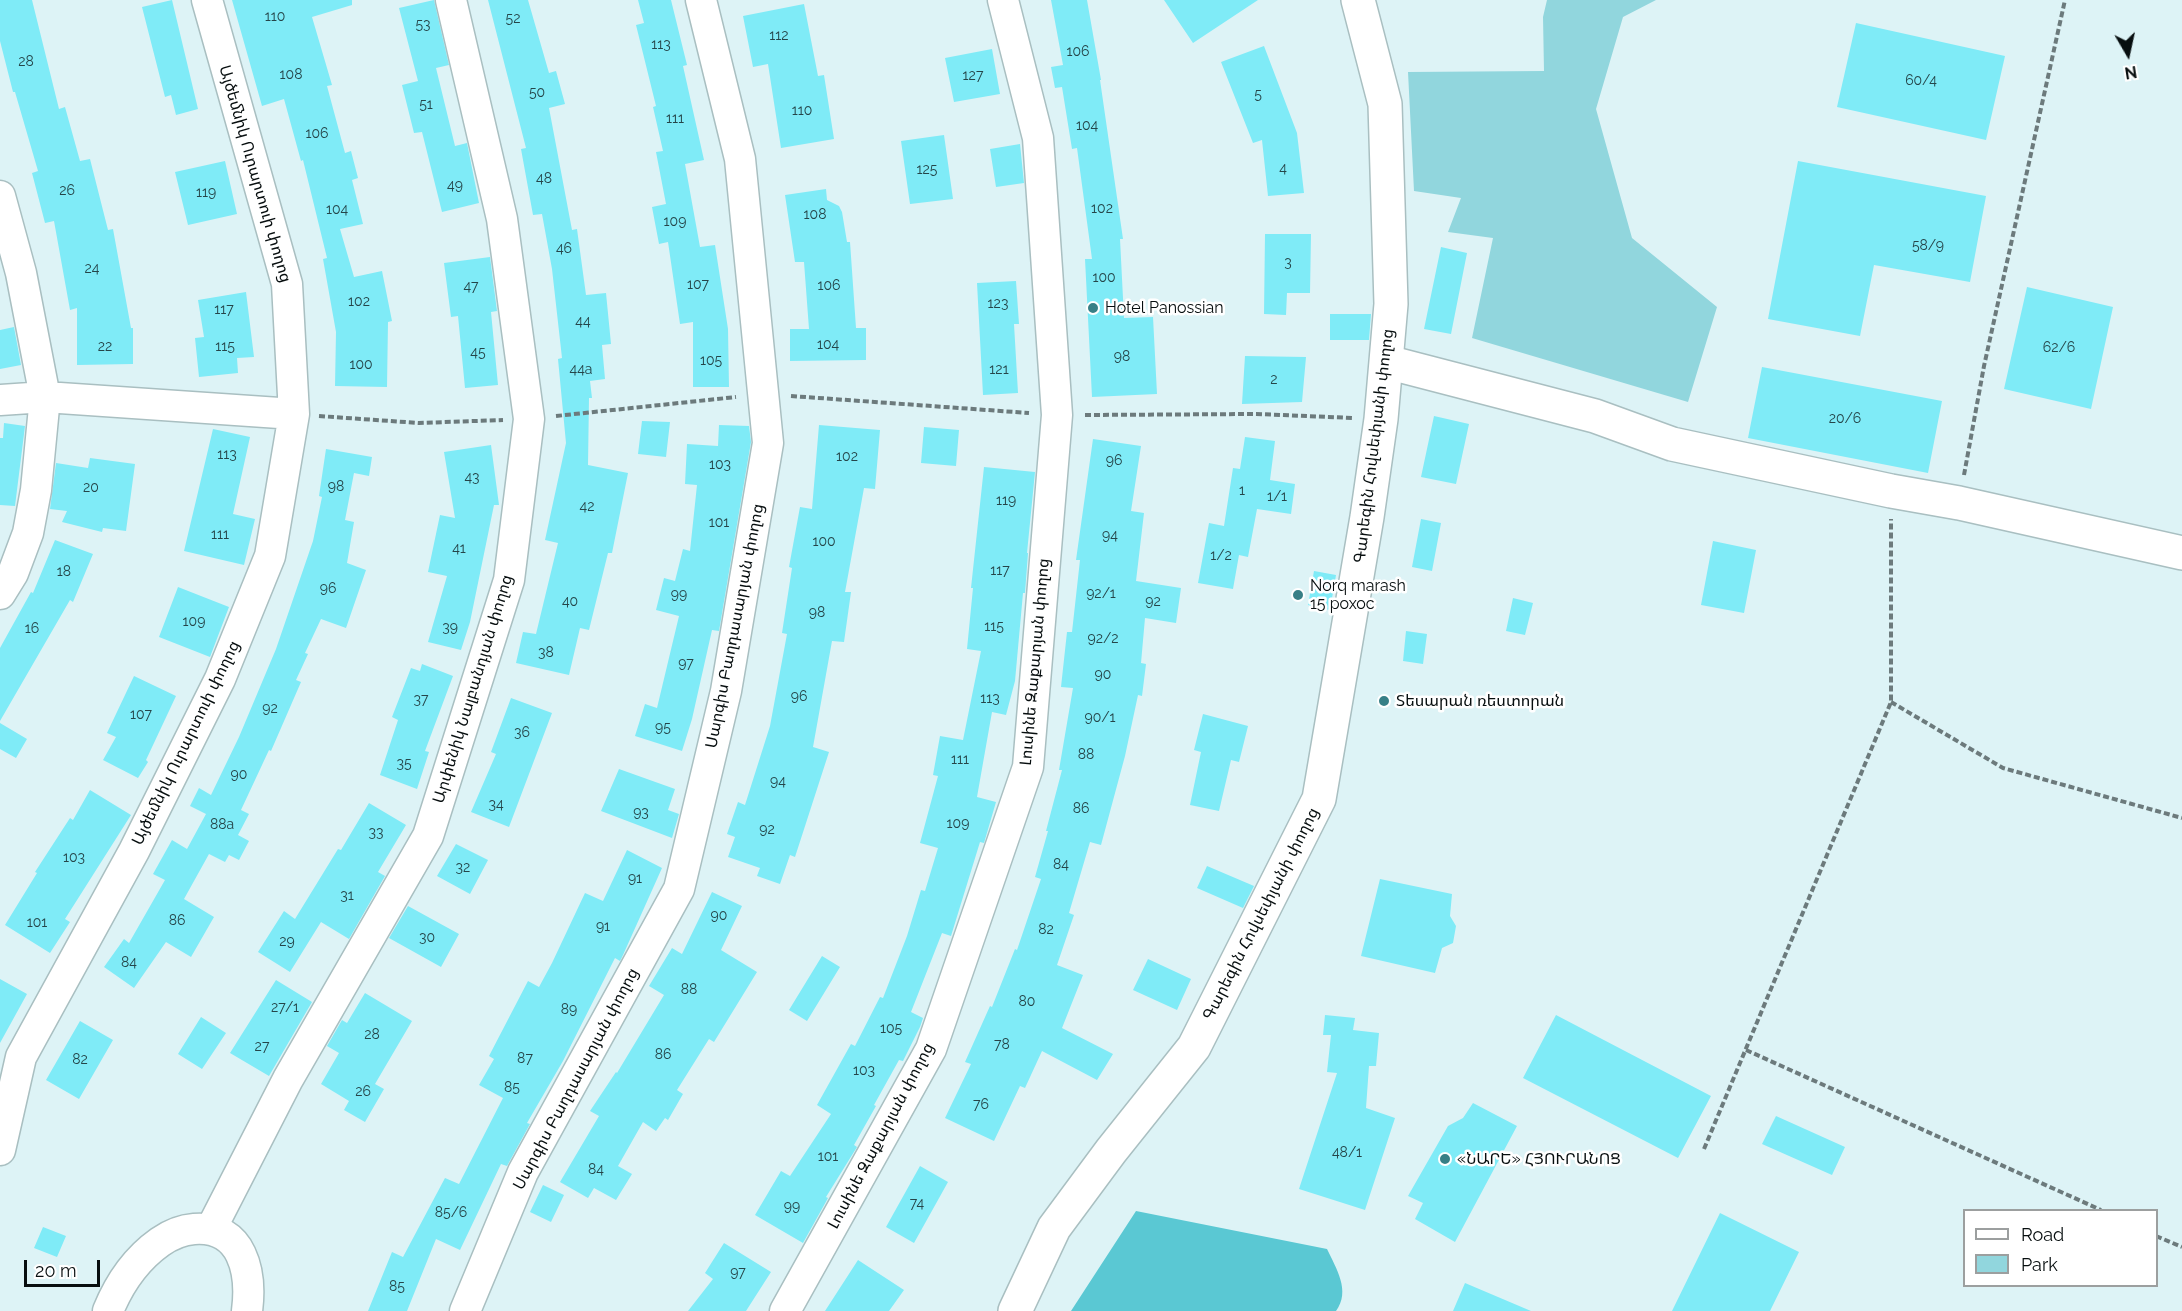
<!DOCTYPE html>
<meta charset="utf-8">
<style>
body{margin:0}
#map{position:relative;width:2182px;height:1311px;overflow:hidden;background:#ddf3f6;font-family:Raleway,sans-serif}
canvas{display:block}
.legend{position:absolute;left:1963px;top:1209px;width:195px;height:78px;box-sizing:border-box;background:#fff;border:2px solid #9c9f9f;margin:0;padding:8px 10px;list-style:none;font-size:18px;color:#070e0f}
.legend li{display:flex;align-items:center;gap:12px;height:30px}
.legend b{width:30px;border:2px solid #9c9f9f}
.north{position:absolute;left:2098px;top:24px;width:60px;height:60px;-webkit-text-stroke:4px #fff;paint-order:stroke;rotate:171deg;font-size:16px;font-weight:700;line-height:24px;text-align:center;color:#070e0f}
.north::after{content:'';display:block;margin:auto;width:21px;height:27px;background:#070e0f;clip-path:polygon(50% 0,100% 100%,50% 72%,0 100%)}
.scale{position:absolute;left:24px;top:1260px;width:76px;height:27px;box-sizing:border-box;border:3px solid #070e0f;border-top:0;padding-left:8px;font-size:18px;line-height:21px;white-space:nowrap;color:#070e0f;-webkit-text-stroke:4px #fff;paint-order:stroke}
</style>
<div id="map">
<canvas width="2182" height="1311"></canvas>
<ul class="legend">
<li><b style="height:8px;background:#fff"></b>Road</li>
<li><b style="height:16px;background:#91d6dd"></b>Park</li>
</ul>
<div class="north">N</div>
<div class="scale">20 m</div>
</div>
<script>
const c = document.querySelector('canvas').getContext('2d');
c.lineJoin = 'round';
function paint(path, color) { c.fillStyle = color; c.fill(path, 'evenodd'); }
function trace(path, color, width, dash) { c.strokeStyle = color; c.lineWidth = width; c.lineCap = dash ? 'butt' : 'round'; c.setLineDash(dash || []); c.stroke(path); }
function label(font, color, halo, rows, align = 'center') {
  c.font = font + ' Raleway,"Noto Sans Armenian",sans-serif'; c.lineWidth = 5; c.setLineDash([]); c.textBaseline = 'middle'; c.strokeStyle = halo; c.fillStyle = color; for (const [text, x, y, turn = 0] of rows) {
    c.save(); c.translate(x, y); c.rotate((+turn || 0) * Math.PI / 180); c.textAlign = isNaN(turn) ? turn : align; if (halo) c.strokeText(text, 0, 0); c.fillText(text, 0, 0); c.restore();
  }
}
const green = new Path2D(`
 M1547 0H1656L1623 17 1596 109 1632 238 1717 307 1688 402 1472 338 1493 238 1448 232 1461 198 1414 191 1408 72 1544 71 1543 17Z`);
const forest = new Path2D(`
 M1136 1211 1327 1249C1336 1268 1351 1291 1336 1311H1071Z`);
const building = new Path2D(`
 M0 0H32L59 109 65 107 80 161 90 159 108 230 113 229 131 328H133V364L77 365V308L70 310 54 221 45 223 32 173 38 171 15 92H13L0 41Z
 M172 0 198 109 176 115 171 95 165 97 142 7Z
 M232 0H352V5L312 17 332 85 327 86 345 153 351 151 358 178 352 180 363 224 340 229 354 277 382 271 392 321 388 322 387 387 335 386 336 332 323 259 327 258 303 160 301 161 284 99 262 106Z
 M434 0 449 65 436 68 455 146 467 143 479 203 442 212 422 132 414 133 402 85 418 81 399 8Z
 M488 0H528L549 73 556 71 565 104 549 108 572 230 577 229 586 295 606 293 611 344 602 345 605 379 590 381 592 398H589L588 465 628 473 612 553H608L589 630 580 628 569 675 516 663 523 632 536 634 558 543 545 540 566 443 558 359 562 358 552 269 542 214 533 215 521 149 526 148Z
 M638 0H671L687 65 683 66 704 160 685 164 700 247 715 245 728 329 729 387H693V322L680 324 668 242 659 244 652 207 666 204 656 152 663 151 653 107 656 106 636 25 644 23Z
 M1051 0H1087L1101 80H1100L1123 239H1120L1124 318 1153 317 1157 394 1092 397 1085 259H1092L1077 148 1072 149 1062 87 1055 88 1051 67 1063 65Z
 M1164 0H1258L1193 43Z
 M804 4 818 76 824 75 834 139 781 148 768 64 753 67 743 16Z
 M1856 23 2005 56 1986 140 1837 107Z
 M1264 46 1297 133 1304 193 1268 196 1262 140 1253 143 1221 62Z
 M992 49 1000 94 954 102 945 58Z
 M944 135 953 199 910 204 901 141Z
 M1020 144 1024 183 996 187 990 149Z
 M225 161 237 214 188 225 175 172Z
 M1798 161 1986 196 1970 282 1874 265 1860 336 1768 319Z
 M826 189 827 200 839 206 842 212 847 242H850L856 328H866V360L790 361V329H809L804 262H795L785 195Z
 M1265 234H1311L1310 293H1287L1286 315 1264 314Z
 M1441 247 1467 253 1451 334 1424 329Z
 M490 257 497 311 491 312 498 385 465 388 458 316 451 317 444 263Z
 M1016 281 1019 324H1014L1018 393 983 395 977 283Z
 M2027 287 2113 307 2091 409 2004 389Z
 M246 292 254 357 237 358 238 373 199 377 195 338 204 337 198 300Z
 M1330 314H1371L1369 340H1330Z
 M14 327 21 365 0 369V330Z
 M1245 356 1306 357 1302 402 1242 404Z
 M1762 367 1942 401 1928 473 1748 438Z
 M1434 416 1469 424 1456 484 1421 477Z
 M642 421 670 422 666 457 638 454Z
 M4 423 25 426 15 506 0 505V438H3Z
 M719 425 749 426 751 442 719 631 712 630 692 719 682 751 635 736 645 704 657 708 679 616 656 610 664 578 675 581 683 549 690 551 697 485 685 484 687 444 718 446Z
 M819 425 880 430 875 489 864 488 845 592H851L844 642 832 641 813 747 829 752 795 857 790 855 780 884 757 876 760 868 728 857 735 837 727 834 738 802 745 805 770 726 787 634 782 633 792 568 789 567 800 507 812 509Z
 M924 427 959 430 956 466 921 463Z
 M213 429 250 437 233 514 255 519 244 565 184 551Z
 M1245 437 1275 441 1270 480 1295 484 1291 514 1257 509 1248 557 1239 555 1233 589 1198 583 1209 523 1224 526 1233 468 1240 469Z
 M1093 439 1141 446 1131 511 1144 513 1136 581 1181 588 1176 623 1145 618 1141 663 1146 664 1142 696 1138 695 1125 756 1101 845 1090 842 1069 913 1074 915 1057 965 1083 975 1062 1028 1113 1054 1097 1080 1042 1051 1025 1088 1020 1086 994 1141 945 1118 971 1064 965 1062 990 1006 992 1007 1015 949 1017 950 1041 879 1035 877 1048 831H1046L1062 770H1059L1073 688 1061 687 1067 632H1072L1080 560H1076Z
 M491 445 499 505H494L470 622 461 650 428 642 447 576 428 572 440 515 455 518 444 452Z
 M326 449 372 457 369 476 354 473 345 520 354 522 347 563 366 570 346 628 321 619 305 653 308 654 296 680 301 682 271 751 269 750 241 810 249 814 238 835 249 841 239 860 229 855 225 862 209 854 184 899 214 917 191 957 166 942 134 988 104 967 124 939 129 943 165 880 153 874 172 840 187 849 206 814 190 806 199 788 211 795 239 737 276 649 313 541 322 497 319 496Z
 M90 458 135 464 126 531 103 528 102 532 62 522 67 511 50 509 56 463 88 468Z
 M984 467 1035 472 1027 553H1028L1025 593H1023L1015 681 1006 715 992 712 977 797 996 802 984 843 980 842 951 936 942 933 911 1012 923 1018 920 1027 903 1061 899 1060 874 1105 876 1106 854 1145 857 1147 826 1197 828 1198 803 1243 755 1215 781 1171 790 1176 831 1114 817 1105 851 1044 855 1046 880 997 883 998 907 936 921 890 925 891 938 848 920 843 938 776 933 775 940 736 963 740 981 651 967 649 973 588H971Z
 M1421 519 1441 523 1432 571 1412 567Z
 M55 540 93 554 73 602 70 600 0 721V648L31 592 33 593Z
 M1713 541 1756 550 1744 613 1701 605Z
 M1314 571 1336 575 1330 610 1308 605Z
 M178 587 229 607 210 657 159 637Z
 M1513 598 1533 603 1525 635 1506 631Z
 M1406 631 1427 634 1423 664 1403 661Z
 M422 664 453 676 425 751 429 752 417 789 380 775 398 720 392 717 411 668 420 671Z
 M134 676 176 696 146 760 148 762 138 778 103 760 116 737 107 733Z
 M511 698 552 713 509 827 471 812 496 754 491 752Z
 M1203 714 1248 726 1239 762 1231 760 1219 811 1190 805 1201 752 1194 750Z
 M0 723 27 739 16 758 0 749Z
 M619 769 675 789 668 810 679 814 672 838 601 811Z
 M90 790 131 815 65 919 70 922 50 953 5 925 37 873 35 872 70 818 73 820Z
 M369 803 406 825 378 872 385 876 349 939 321 922 290 972 258 952 284 911 295 919 338 849 341 850Z
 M456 844 488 860 470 894 437 876Z
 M627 850 662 868 623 955 620 961 615 958 563 1061 527 1123 530 1124 507 1166 501 1164 460 1250 436 1239 407 1311H368L392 1252 403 1257 445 1178 459 1184 503 1098 479 1085 494 1059 489 1056 528 981 539 987 552 963 585 893 603 901Z
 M1207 866 1254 886 1243 908 1197 888Z
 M1380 879 1452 894 1450 916 1456 926 1453 943 1442 948 1435 973 1361 956Z
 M712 892 742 906 721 950 757 972 714 1042 709 1039 677 1090 683 1094 668 1120 665 1118 656 1131 643 1122 618 1166 632 1174 616 1200 594 1188 588 1198 560 1182 599 1116 590 1111 616 1072 617 1073 664 995 649 986 672 948 682 954Z
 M408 906 459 934 441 967 389 938Z
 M822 956 840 967 807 1021 789 1010Z
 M1148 959 1191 979 1177 1010 1133 990Z
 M0 979 27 994 0 1043Z
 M276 980 312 1002 269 1076 230 1053Z
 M365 993 412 1021 375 1084 384 1089 365 1122 344 1110 349 1101 321 1084 339 1053 327 1046 342 1020 347 1023Z
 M1325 1015 1355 1018 1353 1030 1379 1033 1376 1066H1369L1366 1108 1395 1118 1365 1210 1299 1189 1337 1073 1327 1072 1331 1035H1323Z
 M1556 1015 1711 1096 1678 1158 1523 1078Z
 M201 1017 226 1033 202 1069 178 1054Z
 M80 1021 113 1040 79 1099 46 1080Z
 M1473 1103 1517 1126 1455 1242 1415 1219 1423 1203 1408 1196 1448 1126 1463 1118Z
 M1776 1116 1845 1147 1832 1175 1762 1144Z
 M920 1166 948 1182 914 1243 886 1227Z
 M543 1185 564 1195 551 1222 530 1212Z
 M1720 1213 1799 1252 1770 1311H1672Z
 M43 1227 66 1236 57 1257 34 1248Z
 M724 1243 771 1272 746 1311H688L713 1279 705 1273Z
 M858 1260 904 1290 889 1311H825Z
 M1465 1283 1531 1311H1453Z`);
const path = new Path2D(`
 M791 396 1029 413
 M1085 415 1256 414 1353 418
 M319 416 419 423 503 420
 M556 416 736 397
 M1964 475 1984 366 2065 0
 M1891 702 2003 768 2182 818
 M1746 1050 2101 1210
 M1704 1149 1891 702V519
 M2156 1236 2182 1247`);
const minor = new Path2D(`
 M0 196 21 273 45 397 36 490 28 533 13 573 0 594
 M0 400 45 397 294 414
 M0 1150 21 1057 134 851 220 679 270 556 294 414 287 284 207 0
 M211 1229 288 1079 428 836 509 580 529 419 502 219 451 0
 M108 1311C119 1284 136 1259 160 1242 170 1235 181 1230 194 1229 243 1225 252 1273 247 1311
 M465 1311 523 1172 679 889 726 691 768 443 740 159 701 0
 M785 1311 931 1049 1028 767 1057 415 1038 138 1003 0`);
const tertiary = new Path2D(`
 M1387 362 1595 416 1672 444 1891 491 1959 503 2182 553`);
const secondary = new Path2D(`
 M1015 1311 1054 1228 1111 1151 1194 1047 1319 799 1367 517 1381 419 1391 304 1385 104 1358 0`);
const markers = [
 [1093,308,6,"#377f86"],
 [1298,595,6,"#377f86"],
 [1384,701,6,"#377f86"],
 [1445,1159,6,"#377f86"]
];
const numberNames = [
 ["110",275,17],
 ["52",513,19],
 ["53",423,25],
 ["112",779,36],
 ["113",661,45],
 ["106",1078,52],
 ["28",26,62],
 ["108",291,75],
 ["127",973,76],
 ["60/4",1921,81],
 ["50",537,93],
 ["5",1258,95],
 ["51",426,105],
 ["110",802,111],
 ["111",675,119],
 ["104",1087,126],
 ["106",317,134],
 ["4",1283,169],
 ["125",927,170],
 ["48",544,179],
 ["49",455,186],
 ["26",67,191],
 ["119",206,193],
 ["102",1102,209],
 ["104",337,210],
 ["108",815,215],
 ["109",675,222],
 ["58/9",1928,246],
 ["46",564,249],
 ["3",1288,263],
 ["24",92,269],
 ["100",1104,278],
 ["107",698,285],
 ["106",829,286],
 ["47",471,287],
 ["102",359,302],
 ["123",998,304],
 ["117",224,310],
 ["44",583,322],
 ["104",828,345],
 ["22",105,347],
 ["115",225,347],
 ["62/6",2059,348],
 ["45",478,353],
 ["98",1122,357],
 ["105",711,361],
 ["100",361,365],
 ["44a",581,370],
 ["121",999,370],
 ["2",1274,380],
 ["20/6",1845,419],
 ["113",227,455],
 ["102",847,457],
 ["96",1114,461],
 ["103",720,465],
 ["43",472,478],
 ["98",336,487],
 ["20",91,488],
 ["1",1242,491],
 ["1/1",1277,497],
 ["119",1006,501],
 ["42",587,507],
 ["101",719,523],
 ["111",220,535],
 ["94",1110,536],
 ["100",824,542],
 ["41",459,549],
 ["1/2",1221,556],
 ["117",1000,571],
 ["18",64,572],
 ["96",328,589],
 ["92/1",1101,594],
 ["99",679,595],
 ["40",570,602],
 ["92",1153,602],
 ["98",817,613],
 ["109",194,622],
 ["115",994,627],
 ["39",450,628],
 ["16",32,629],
 ["92/2",1103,639],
 ["38",546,653],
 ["97",686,664],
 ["90",1103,675],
 ["96",799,697],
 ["113",990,699],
 ["37",421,700],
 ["92",270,709],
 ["107",141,715],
 ["90/1",1100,718],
 ["95",663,728],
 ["36",522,733],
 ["88",1086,755],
 ["111",960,760],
 ["35",404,764],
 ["90",239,775],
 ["94",778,782],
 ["34",496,805],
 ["86",1081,809],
 ["93",641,813],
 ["109",958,824],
 ["88a",222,825],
 ["92",767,830],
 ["33",376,833],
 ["103",74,858],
 ["84",1061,865],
 ["32",463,868],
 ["91",635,879],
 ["31",347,896],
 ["90",719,916],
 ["86",177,921],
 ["101",37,923],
 ["91",603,927],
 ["82",1046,930],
 ["30",427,938],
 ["29",287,942],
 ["84",129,963],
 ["88",689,990],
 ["80",1027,1002],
 ["27/1",285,1008],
 ["89",569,1010],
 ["105",891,1029],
 ["28",372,1035],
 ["78",1002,1045],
 ["27",262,1047],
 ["86",663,1055],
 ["87",525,1059],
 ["82",80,1060],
 ["103",864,1071],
 ["85",512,1088],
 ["26",363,1092],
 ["76",981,1105],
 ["48/1",1347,1153],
 ["101",828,1157],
 ["84",596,1170],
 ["74",917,1204],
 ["99",792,1207],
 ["85/6",451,1213],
 ["97",738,1273],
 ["85",397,1287]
];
const streetNames = [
 ["Այծեմնիկ Ուրարտուի փողոց",255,174,74],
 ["Գարեգին Հովսեփյանի փողոց",1374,446,-83],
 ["Սարգիս Բաղդասարյան փողոց",735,626,-79],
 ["Լուսինե Զաքարյան փողոց",1035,662,-85],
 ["Արփենիկ Նալբանդյան փողոց",473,689,-73],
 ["Այծեմնիկ Ուրարտուի փողոց",186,743,-64],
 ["Գարեգին Հովսեփյանի փողոց",1261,914,-63],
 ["Սարգիս Բաղդասարյան փողոց",576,1079,-62],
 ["Լուսինե Զաքարյան փողոց",881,1136,-62]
];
const poiNames = [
 ["Hotel Panossian",1105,308],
 ["Norq marash",1310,586],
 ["15 poxoc",1310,604],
 ["Տեսարան ռեստորան",1396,701],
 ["«ՆԱՐԵ» ՀՅՈՒՐԱՆՈՑ",1457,1159]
];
paint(green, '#91d6dd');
paint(forest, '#5ac8d3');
paint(building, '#7febf7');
trace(minor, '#a9bfc1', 33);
trace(tertiary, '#a9bfc1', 36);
trace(secondary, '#a9bfc1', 36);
trace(path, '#6c7a7c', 4, [6, 3]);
trace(minor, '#fff', 30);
trace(tertiary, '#fff', 33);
trace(secondary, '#fff', 33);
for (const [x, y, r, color] of markers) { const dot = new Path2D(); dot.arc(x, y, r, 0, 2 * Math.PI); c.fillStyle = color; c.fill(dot); trace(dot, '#fff', 2); }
label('14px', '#254549', null, numberNames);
label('16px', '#070e0f', '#fff', streetNames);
label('16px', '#070e0f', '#fff', poiNames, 'left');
</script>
